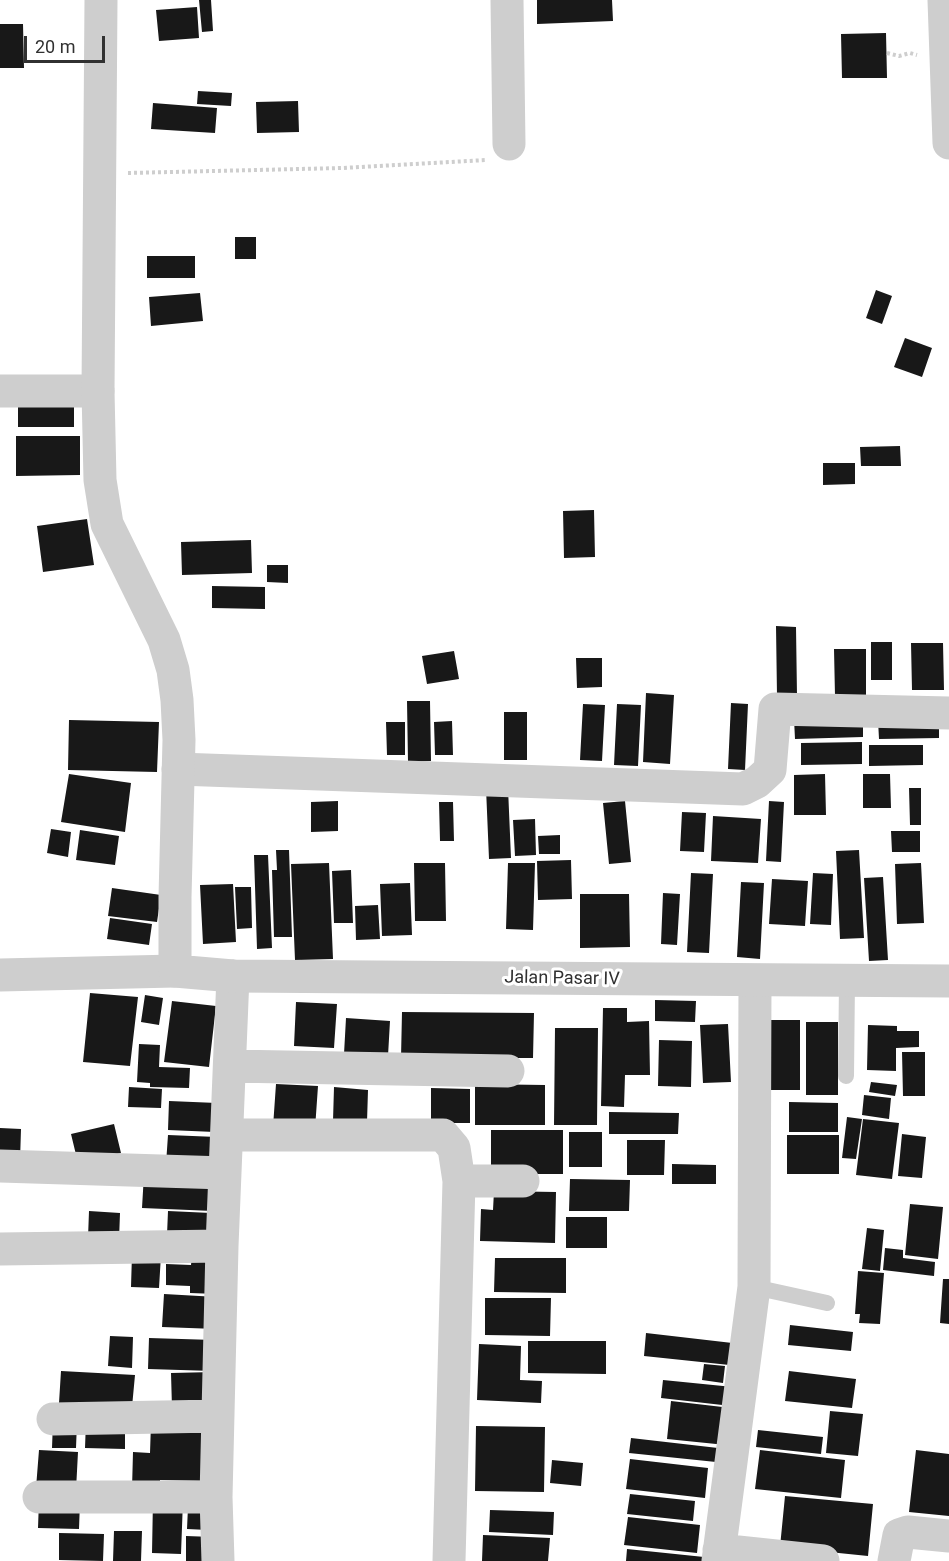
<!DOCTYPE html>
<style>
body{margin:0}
#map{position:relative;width:949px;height:1561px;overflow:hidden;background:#fff;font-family:Roboto,sans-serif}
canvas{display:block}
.scale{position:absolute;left:24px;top:36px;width:81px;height:27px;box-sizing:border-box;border:3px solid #313131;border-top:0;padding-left:8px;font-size:18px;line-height:21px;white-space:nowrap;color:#313131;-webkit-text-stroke:4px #fff;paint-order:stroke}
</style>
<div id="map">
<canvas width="949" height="1561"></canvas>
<div class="scale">20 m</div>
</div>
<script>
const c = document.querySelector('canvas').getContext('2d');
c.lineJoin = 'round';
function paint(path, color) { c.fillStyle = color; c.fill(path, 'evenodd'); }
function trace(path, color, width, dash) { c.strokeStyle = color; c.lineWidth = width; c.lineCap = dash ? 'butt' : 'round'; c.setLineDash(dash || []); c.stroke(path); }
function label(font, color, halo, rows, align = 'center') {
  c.font = font + ' Roboto,sans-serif'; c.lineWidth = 6; c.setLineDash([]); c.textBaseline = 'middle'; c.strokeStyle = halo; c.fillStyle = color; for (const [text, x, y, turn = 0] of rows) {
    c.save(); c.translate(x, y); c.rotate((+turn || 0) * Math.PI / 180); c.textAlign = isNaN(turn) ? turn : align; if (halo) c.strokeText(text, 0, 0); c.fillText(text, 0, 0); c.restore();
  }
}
const building = new Path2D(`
 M199 0H211L213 31 202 32Z
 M537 0H612L613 21 537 24Z
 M197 7 199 38 159 41 156 10Z
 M0 24H23L24 68H0Z
 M886 33 887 78H842L841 34Z
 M198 91 232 93 231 106 197 104Z
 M298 101 299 132 257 133 256 102Z
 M153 103 217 108 215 133 151 129Z
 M235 237H256V259H235Z
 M147 256H195V278H147Z
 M876 290 892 296 882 324 866 318Z
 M200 293 203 321 151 326 149 297Z
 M905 338 932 348 922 377 894 367Z
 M74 402V427H18V403Z
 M16 436H80V475L16 476Z
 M900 446 901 466H861L860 447Z
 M823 463H855V484L823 485Z
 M594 510 595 557 564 558 563 511Z
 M87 519 94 565 43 572 37 526Z
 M251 540 252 573 182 575 181 542Z
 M267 565H288V583L267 582Z
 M212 586 265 587V609L212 608Z
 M776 626 796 627 797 696H777Z
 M871 642H892V680H871Z
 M911 643H943L944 690H912Z
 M834 649H866V695L835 696Z
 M454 651 459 679 427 684 422 656Z
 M576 658H602V687L577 688Z
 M646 693 674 695 670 764 643 762Z
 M407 701H430L431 761 408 762Z
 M731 703 748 704 745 770 728 769Z
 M583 704 605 705 602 761 580 760Z
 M617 704 641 705 638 766 614 765Z
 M504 712H527V760H504Z
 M863 718V737L795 739 794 719Z
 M69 720 159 722 157 772 68 770Z
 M878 720H939V738L879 739Z
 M452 721 453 755H435L434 722Z
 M386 722H405V755H387Z
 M862 742V764L801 765V743Z
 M869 745H923V765L869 766Z
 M69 774 131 783 125 832 61 822Z
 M825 774 826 815H794V775Z
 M863 774H890L891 808H863Z
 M486 788H508L511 858 489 859Z
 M909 788H921V825H910Z
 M338 801V831L311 832V802Z
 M625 801 631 862 609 864 603 803Z
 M769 801 784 802 781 862 766 861Z
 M439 802H453L454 841H440Z
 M682 812 706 813 704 852 680 851Z
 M713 816 761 819 758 863 711 861Z
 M535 819 536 855 515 856 513 820Z
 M51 829 71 832 68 857 47 853Z
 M80 830 119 836 115 865 76 860Z
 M891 831H920V852H892Z
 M560 835V854H539L538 836Z
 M276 850H289L292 937H274L272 870H277Z
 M859 850 864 938 840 939 836 851Z
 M254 855H268L272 948 257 949Z
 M571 860 572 899 538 900 537 861Z
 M329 863 333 959 295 960 291 864Z
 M414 863H445L446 921H415Z
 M508 863H535L533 930 506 929Z
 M921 863 924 923 897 924 895 864Z
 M351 870 353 923H334L332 871Z
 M691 873 713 874 709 953 687 952Z
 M813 873 833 874 831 925 810 924Z
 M883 877 888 960 869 961 864 878Z
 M772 879 808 881 805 926 769 924Z
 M741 882 764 883 760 959 737 957Z
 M410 883 412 935 382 936 380 884Z
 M233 884 236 942 203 944 200 885Z
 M235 887H251L252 928 237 929Z
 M112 888 161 895 157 922 108 916Z
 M663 893 680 894 677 945 661 944Z
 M580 894H629L630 947 580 948Z
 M378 905 380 939 356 940 355 906Z
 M110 918 152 924 149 945 107 939Z
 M90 993 138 997 130 1066 83 1062Z
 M145 995 163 998 159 1025 141 1022Z
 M655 1000 696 1001 695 1022 655 1021Z
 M172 1001 216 1006 209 1067 164 1062Z
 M296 1002 337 1004 334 1048 294 1046Z
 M603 1008H627V1022L649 1021 650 1075H625L624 1107 601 1106Z
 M402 1012 534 1013 533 1058H401Z
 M346 1018 390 1021 388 1056 344 1054Z
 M770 1020H800V1090H770Z
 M806 1022H838V1095H806Z
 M728 1024 731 1082 703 1083 700 1025Z
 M868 1025 897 1026V1031H919V1047L896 1048V1071L867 1070Z
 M555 1028H598L597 1125H554Z
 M659 1040 692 1041 691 1087 658 1086Z
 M139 1044 160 1045 159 1067 190 1068 189 1088 150 1087V1083L137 1082Z
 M902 1052H925V1096H903Z
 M871 1082 897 1085 895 1096 869 1092Z
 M276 1084 318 1086 315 1129 273 1127Z
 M475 1084 545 1085V1125H475Z
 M129 1087 162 1089 161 1108 128 1107Z
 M334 1087 368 1090 367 1122 333 1121Z
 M431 1088 470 1089V1123H431Z
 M864 1095 891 1098 889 1119 862 1115Z
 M169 1101 217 1103 215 1132 168 1130Z
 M789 1102 838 1103V1132H789Z
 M609 1112 679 1113 678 1134H609Z
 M847 1117 862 1119 856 1159 842 1158Z
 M863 1119 899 1123 892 1179 856 1175Z
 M114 1124 121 1153 78 1163 71 1134Z
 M0 1128 21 1129 20 1161H0Z
 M491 1130H563V1174H491Z
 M569 1132H602V1167H569Z
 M902 1134 926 1137 922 1178 898 1176Z
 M168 1135 217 1137 216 1167 166 1164Z
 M787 1135H839V1174H787Z
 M627 1140H665L664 1175H627Z
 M672 1164 716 1165V1184H672Z
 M144 1174 214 1177 213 1211 142 1208Z
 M570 1179 630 1180 629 1211H569Z
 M494 1191 556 1192 555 1243 480 1241 481 1209 493 1210Z
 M910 1204 943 1207 938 1259 905 1255Z
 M89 1211 120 1213 119 1240 88 1238Z
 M168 1211 211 1213 210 1237 167 1235Z
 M566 1217H607V1248H566Z
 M867 1228 884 1230 880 1271 862 1269Z
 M885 1248 903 1250V1258L935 1262 934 1276 883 1270Z
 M132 1254 161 1255 159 1288 131 1287Z
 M192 1255 219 1256 217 1294 190 1293V1286L166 1285V1264L191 1265Z
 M495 1258H566V1293L494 1292Z
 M858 1271 884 1273 880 1324 859 1323 860 1314H855Z
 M943 1279H949V1324L940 1323Z
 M164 1294 217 1297 216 1329 162 1327Z
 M485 1298H551L550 1336 485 1335Z
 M790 1325 853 1332 851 1351 788 1345Z
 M646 1333 741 1344 739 1366 644 1356Z
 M110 1336 133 1337 132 1368 108 1366Z
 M149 1338 214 1340 213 1371 148 1369Z
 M528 1341H606V1374L528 1373Z
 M479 1344 521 1346 520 1380 542 1381 541 1403 477 1400Z
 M704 1364 725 1366 723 1383 702 1380Z
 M61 1371 135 1375 132 1407 59 1403Z
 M789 1371 856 1379 852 1408 785 1401Z
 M214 1372V1407L172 1408 171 1373Z
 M663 1380 733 1387 731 1406 661 1398Z
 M671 1401 731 1408 726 1445 667 1439Z
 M830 1411 863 1414 858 1456 826 1453Z
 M53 1421 77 1422 76 1448H52Z
 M86 1421 125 1422V1449L85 1448Z
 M151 1423 211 1424 210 1481 160 1480V1489H132L133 1452 150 1453Z
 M476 1426 545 1427 544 1492 475 1491Z
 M758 1430 823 1437 821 1454 756 1447Z
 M631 1438 718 1448 716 1462 629 1453Z
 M39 1450 78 1452 76 1490 36 1488Z
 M760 1450 845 1460 841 1498 755 1489Z
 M916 1450 949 1454V1516L909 1512Z
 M630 1459 708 1468 705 1498 626 1489Z
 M552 1460 583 1463 581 1486 550 1483Z
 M630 1494 695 1501 693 1521 627 1514Z
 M785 1496 873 1504 868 1556 780 1547Z
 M153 1499 183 1500 181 1554 152 1553Z
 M39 1500 80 1501 79 1529 38 1528Z
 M188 1507H209L208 1530 187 1529Z
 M490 1510 554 1512 553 1535 489 1532Z
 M628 1517 700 1525 697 1553 624 1545Z
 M114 1531H142L141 1561H113Z
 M59 1533 104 1534 103 1561 59 1560Z
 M483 1535 550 1538 548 1561H482Z
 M186 1536 213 1537 212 1561H186Z
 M627 1549 704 1557 703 1561H626Z`);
const path = new Path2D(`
 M887 53 899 56 910 53 917 55
 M128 173 342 168 486 160`);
const service = new Path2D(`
 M846 1076 847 980
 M754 1287 827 1303`);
const minor = new Path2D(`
 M507 0 509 144
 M944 0 949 143
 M0 391H98
 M178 769 743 789 757 782 770 770 775 709 949 713
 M0 975 175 971
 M230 1066 508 1071
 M227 1135H443L454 1148 459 1181 449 1561
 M0 1166 225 1173
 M459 1181H523
 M0 1249 222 1246
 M53 1419 218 1416
 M39 1497H216
 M719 1550 823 1561
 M218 1561 216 1497 222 1246 233 976
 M718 1561 754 1287 755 981
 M894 1561 899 1535 908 1532 949 1536`);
const tertiary = new Path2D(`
 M101 0 98 391 100 480 107 524 164 640 173 670 177 700 179 740 175 897V971L233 976 949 981`);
const streetNames = [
 ["Jalan Pasar IV",562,979,1]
];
paint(building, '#181818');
trace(path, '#cecece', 4, [3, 3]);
trace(service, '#cecece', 16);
trace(minor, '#cecece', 33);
trace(tertiary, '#cecece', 33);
label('18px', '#313131', '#fff', streetNames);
</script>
